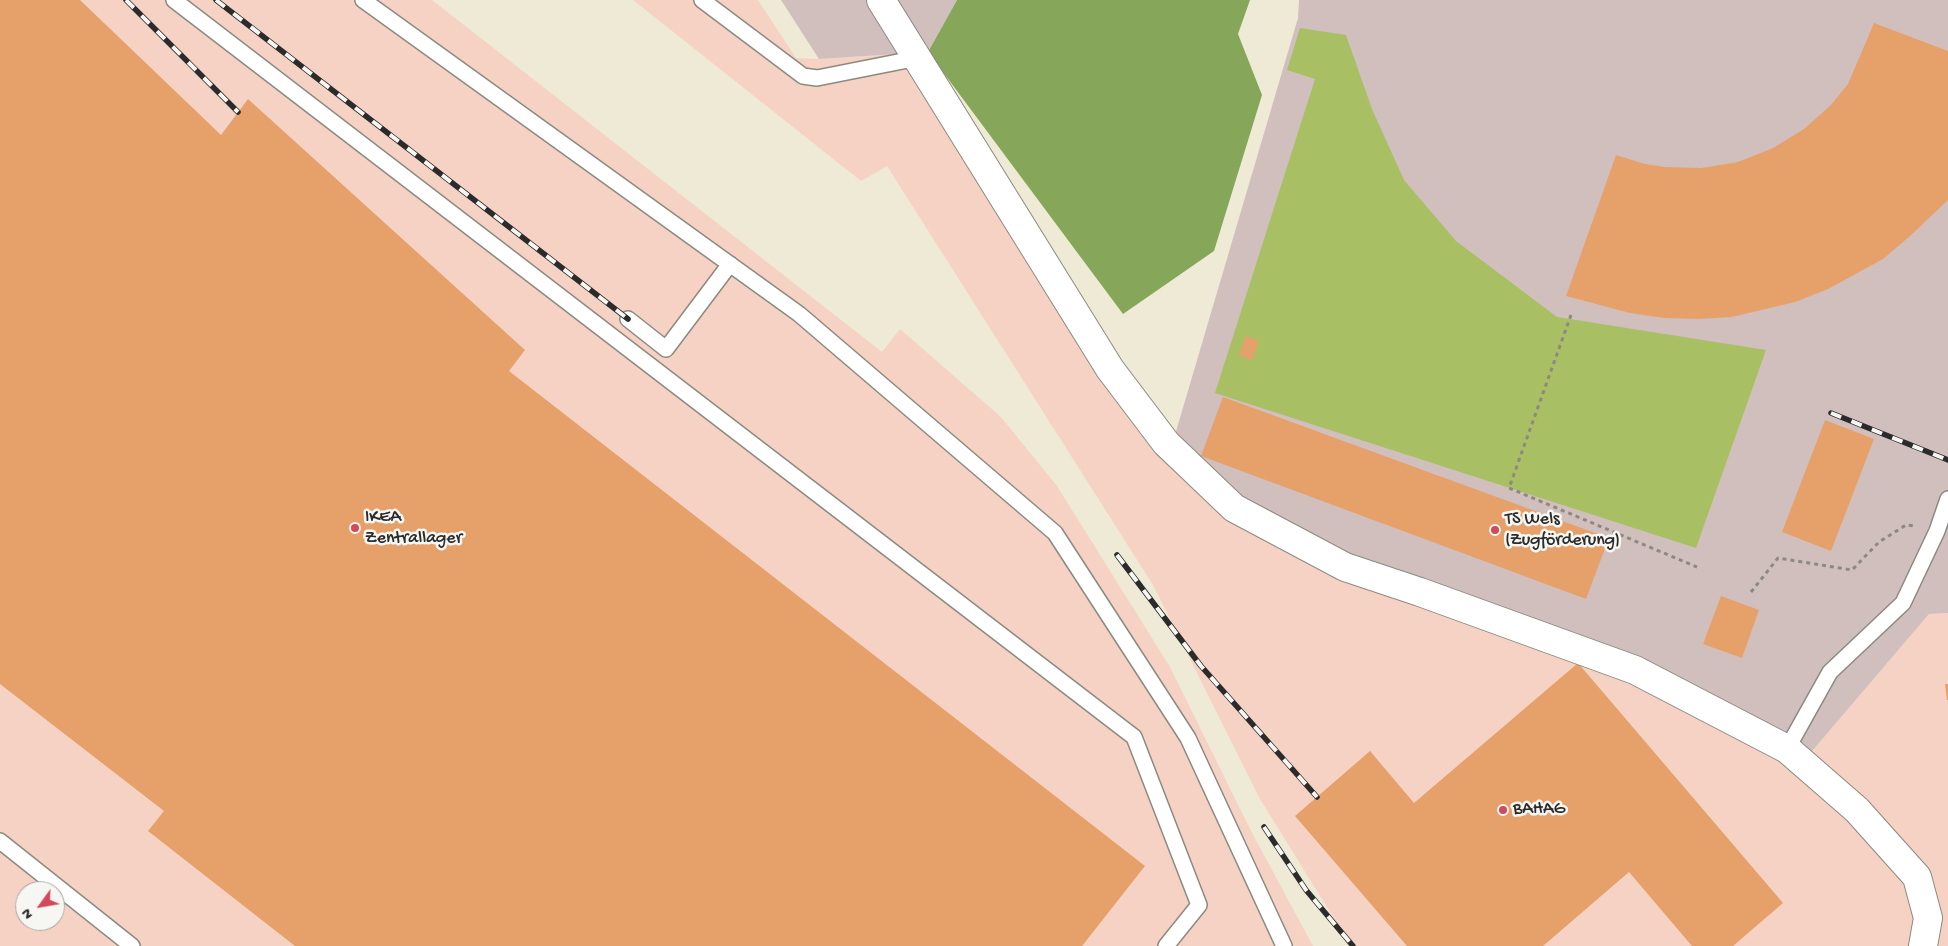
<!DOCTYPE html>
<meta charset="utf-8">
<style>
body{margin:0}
#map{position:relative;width:1948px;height:946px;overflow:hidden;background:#eeead5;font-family:"Gochi Hand",sans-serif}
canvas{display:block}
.north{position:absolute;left:15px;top:881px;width:50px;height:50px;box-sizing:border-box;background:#f6f6f2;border:1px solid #a5a5a2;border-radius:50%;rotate:238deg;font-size:14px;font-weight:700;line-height:20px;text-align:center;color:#2b2b2b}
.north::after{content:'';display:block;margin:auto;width:18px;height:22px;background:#d1495b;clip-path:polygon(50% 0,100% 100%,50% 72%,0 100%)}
</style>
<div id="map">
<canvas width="1948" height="946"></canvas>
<div class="north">N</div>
</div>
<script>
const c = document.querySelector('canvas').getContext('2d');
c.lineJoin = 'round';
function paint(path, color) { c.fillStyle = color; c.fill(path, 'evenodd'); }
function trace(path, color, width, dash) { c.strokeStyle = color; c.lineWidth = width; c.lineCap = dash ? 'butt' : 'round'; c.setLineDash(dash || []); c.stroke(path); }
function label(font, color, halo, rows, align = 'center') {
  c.font = font + ' "Gochi Hand",sans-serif'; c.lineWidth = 5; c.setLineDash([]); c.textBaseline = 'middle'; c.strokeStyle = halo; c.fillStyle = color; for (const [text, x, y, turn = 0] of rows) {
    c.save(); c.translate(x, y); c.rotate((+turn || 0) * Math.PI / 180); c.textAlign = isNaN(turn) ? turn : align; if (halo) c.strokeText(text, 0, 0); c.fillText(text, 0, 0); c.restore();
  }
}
const built = new Path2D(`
 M0 0H432L882 352 900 329 1001 417 1057 486 1170 667 1250 829 1313 946H0ZM25 891H55V921H25Z
 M633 0H758L796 58 819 59 928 52 1166 443 1157 455 1665 694 1796 770 1929 614 1948 613V946H1351L1260 799 1153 585 887 166 861 181Z`);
const industrial = new Path2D(`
 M781 0H957L928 52 819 59Z
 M1299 0H1948V613L1929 614 1796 770 1665 694 1375 591 1224 517 1156 455 1172 445 1298 18Z`);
const green = new Path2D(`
 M1300 28 1346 35 1372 109 1404 180 1456 241 1557 317 1766 350 1696 548 1215 393 1315 79 1287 70Z`);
const forest = new Path2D(`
 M957 0H1250L1238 34 1262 95 1214 251 1123 314 928 52Z`);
const building = new Path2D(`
 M0 0H80L221 135 248 99 525 350 509 371 1145 866 1082 946H295L148 831 164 811 0 684Z
 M1874 23 1948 51V200L1910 236 1883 259 1828 289 1795 302 1732 317 1698 319 1664 318 1630 313 1566 296 1616 155 1645 164 1665 167 1701 168 1738 162 1773 148 1804 129 1831 105 1848 84Z
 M1246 336 1259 341 1252 360 1239 355Z
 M1223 397 1609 538 1586 599 1201 456Z
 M1825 420 1874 439 1831 551 1782 532Z
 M1721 596 1759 610 1742 658 1703 644Z
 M1578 663 1783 903 1733 946H1692L1629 872 1543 946H1407L1295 816 1370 751 1414 803Z
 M1945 684H1948V700H1947Z`);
const path = new Path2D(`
 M1571 315 1509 488 1697 567
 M1751 592 1778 558 1852 570 1879 542 1906 525 1914 526`);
const service = new Path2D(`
 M174 0 1134 737 1199 905 1166 946
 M363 0 799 314 1055 533 1188 738 1284 946
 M702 0 803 76 817 78 918 58
 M628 319 666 349 730 264
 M1787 749 1830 672 1903 603 1937 531 1948 499
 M0 841 132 946`);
const minor = new Path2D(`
 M881 0 1110 369 1166 443 1234 508 1345 567 1420 592 1635 670 1787 749 1857 810 1917 877 1928 918 1923 946`);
const rail = new Path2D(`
 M126 0 238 112
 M216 0 628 319
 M1831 413 1948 460
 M1117 555 1201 666 1317 797
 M1264 827 1306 890 1353 946`);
const markers = [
 [355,528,5,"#d1495b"],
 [1495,530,5,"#d1495b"],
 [1503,810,5,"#d1495b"]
];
const poiNames = [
 ["IKEA",365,518],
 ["Zentrallager",365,539],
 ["TS Wels",1505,520],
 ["(Zugförderung)",1505,541],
 ["BAHAG",1513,810]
];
paint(built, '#f6d2c4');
paint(industrial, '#d1bfbe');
paint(green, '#a9bf64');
paint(forest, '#86a65a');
paint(building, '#e6a16a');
trace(service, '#8c8a80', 18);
trace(minor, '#8c8a80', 30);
trace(path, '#8c8a80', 3, [4, 4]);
trace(service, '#fff', 15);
trace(minor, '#fff', 28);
trace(rail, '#2b2b2b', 5.5);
trace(rail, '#f6f6f2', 4, [11]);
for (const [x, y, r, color] of markers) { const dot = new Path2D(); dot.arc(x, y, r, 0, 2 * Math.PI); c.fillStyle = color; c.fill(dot); trace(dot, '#f6f6f2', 2); }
label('18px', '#2b2b2b', '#f6f6f2', poiNames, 'left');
</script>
